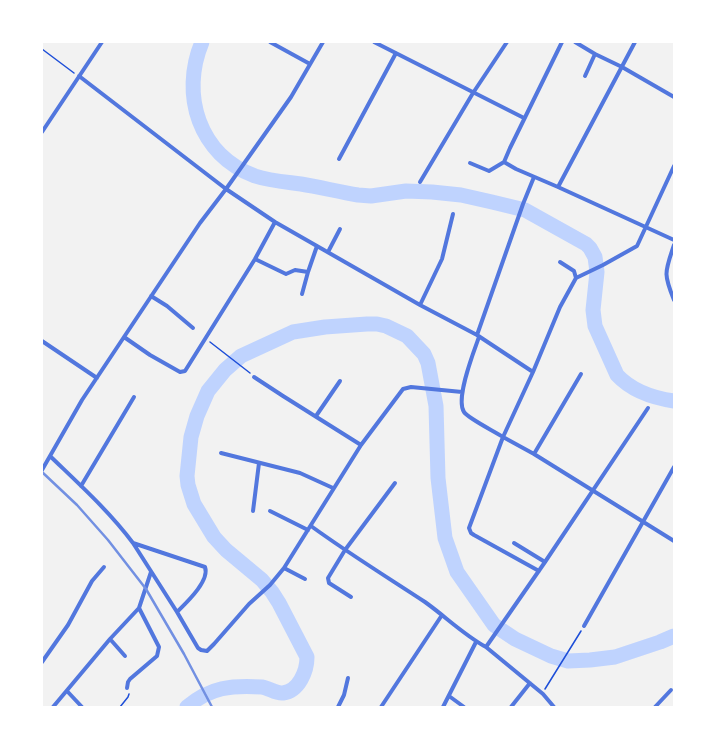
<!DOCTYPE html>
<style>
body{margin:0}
#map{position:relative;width:716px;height:749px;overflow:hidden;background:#f2f2f2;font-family:Manrope,sans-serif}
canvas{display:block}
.frame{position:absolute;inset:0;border:43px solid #fff;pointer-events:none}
</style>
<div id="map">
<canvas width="716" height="749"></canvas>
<div class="frame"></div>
</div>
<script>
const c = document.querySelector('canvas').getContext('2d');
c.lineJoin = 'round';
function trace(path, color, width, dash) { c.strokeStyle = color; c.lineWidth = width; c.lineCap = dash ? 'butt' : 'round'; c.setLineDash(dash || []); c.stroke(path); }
const river = new Path2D(`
 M202 42C180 95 199 155 255 176 270 181 286 182 301 184 320 187 339 192 358 195L371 196 406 191 432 192 461 195 492 202 525 210 586 244 590 248 595 257 597 272 593 310 595 326 617 375C631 390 653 398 674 401
 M187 707C210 687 232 685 262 687 269 688 276 694 283 693 299 691 307 671 307 657L279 603 272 592 262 580 226 550 214 537 194 504 188 485 187 476 191 437 197 416 208 391 225 370 241 356 293 332 325 327 367 324H377L386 326 407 336 424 354 428 363 436 406 438 478 445 538 457 572 494 625 515 639 551 656 568 661 590 660 615 657 660 642 674 636`);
const path = new Path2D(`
 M42 49 74 73
 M210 342 250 373
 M545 689 581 631
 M120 707 128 697 129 694`);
const minor = new Path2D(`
 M270 42 310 64
 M374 42 524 118
 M562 42 510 148 504 162 516 169 558 187 674 240
 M575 42 595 54
 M79 76 226 189 275 222 420 305 477 335 533 372 503 437 534 454 674 541
 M585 76 595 54 622 67 674 97
 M42 132 102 42
 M339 159 396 53
 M470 163 489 171 504 162
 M420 182 473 93 507 42
 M558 187 635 42
 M674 245C665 272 663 273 674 300
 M328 252 340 229
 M255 259 286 274 295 270 308 272 317 246
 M576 278 603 265 637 246 674 166
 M302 294 308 272
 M151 296 167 306 193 328
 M420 305 442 259 453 214
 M477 335 523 204 534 177
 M124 337 150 355 180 372 185 371 255 259 275 222
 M479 337C474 351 455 399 464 412 469 419 494 431 503 437L469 528 471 533 474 535 539 571
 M42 341 97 378
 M533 372 560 307 576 278 574 271 560 262
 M254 377 283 396 361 445
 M316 416 340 381
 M221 453 300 473 333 488
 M534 454 581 374
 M50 456C79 484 109 511 133 543L177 612 198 648 201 650 207 651 214 644 249 604 270 585 284 568 361 445 403 389 411 387 462 392
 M42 470 82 400 200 223 226 189 291 97 323 42
 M81 486 134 397
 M253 511 259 463
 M270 511 308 530
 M311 526C348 553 387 577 425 602 446 617 464 635 486 647
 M133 543 205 567C210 581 186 603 177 612
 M514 543 545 562
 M284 568 305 579
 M351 597 329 583 328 578 345 550 395 483
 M584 626 674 467
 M110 639 125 656
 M42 662 68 625 92 581 104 567
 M127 688 128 682 130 679 157 656 159 647 139 608
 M67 691 82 707
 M449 696 464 707
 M53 707 110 639 139 608 151 572
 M338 707 344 695 348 678
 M381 707 442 615
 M443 707 476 642
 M511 707 530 683
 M554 707 543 694 486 647 545 562 648 408
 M655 707 671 690`);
const rail = new Path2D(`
 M42 472 77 505 108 540 146 589 184 654 212 707`);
trace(river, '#bfd3fe', 15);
trace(path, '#1d4ed8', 1.5);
trace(minor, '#5277de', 4);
trace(rail, '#7290e2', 2.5);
</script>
